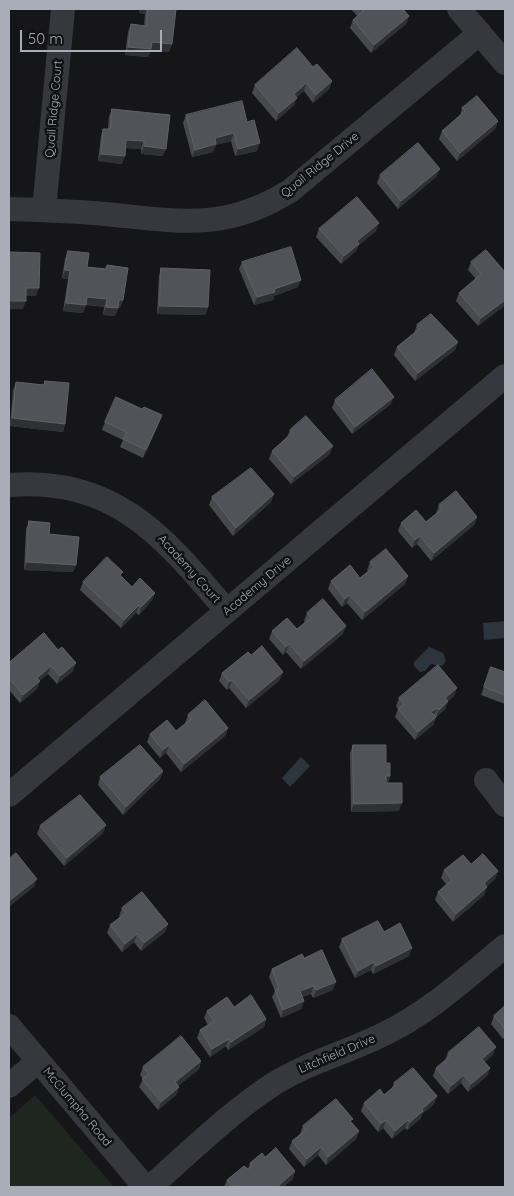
<!DOCTYPE html>
<style>
body{margin:0}
#map{position:relative;width:514px;height:1196px;overflow:hidden;background:#161618;font-family:Quicksand,sans-serif}
canvas{display:block}
.frame{position:absolute;inset:0;border:10px solid #a8adb8;pointer-events:none}
.scale{position:absolute;left:20px;top:30px;width:142px;height:22px;box-sizing:border-box;border:2px solid #a8adb8;border-top:0;padding-left:6px;font-size:15px;line-height:18px;white-space:nowrap;color:#a8adb8;-webkit-text-stroke:4px #111113;paint-order:stroke}
</style>
<div id="map">
<canvas width="514" height="1196"></canvas>
<div class="frame"></div>
<div class="scale">50 m</div>
</div>
<script>
const c = document.querySelector('canvas').getContext('2d');
c.lineJoin = 'round';
function paint(path, color) { c.fillStyle = color; c.fill(path, 'evenodd'); }
function trace(path, color, width, dash) { c.strokeStyle = color; c.lineWidth = width; c.lineCap = dash ? 'butt' : 'round'; c.setLineDash(dash || []); c.stroke(path); }
function label(font, color, halo, rows, align = 'center') {
  c.font = font + ' Quicksand,sans-serif'; c.lineWidth = 5; c.setLineDash([]); c.textBaseline = 'middle'; c.strokeStyle = halo; c.fillStyle = color; for (const [text, x, y, turn = 0] of rows) {
    c.save(); c.translate(x, y); c.rotate((+turn || 0) * Math.PI / 180); c.textAlign = isNaN(turn) ? turn : align; if (halo) c.strokeText(text, 0, 0); c.fillText(text, 0, 0); c.restore();
  }
}
const green = new Path2D(`
 M35 1095 114 1187H9V1118Z`);
const water = new Path2D(`
 M505 621V638L484 640 483 623Z
 M429 647 443 653 446 661 442 666 431 664 425 671 420 672 414 666V662Z
 M301 757 310 766 290 787 282 778Z`);
const minor = new Path2D(`
 M459 9 505 63
 M9 209C41 210 73 211 105 214 178 221 224 232 290 191L480 33
 M44 210 63 9
 M9 485C116 477 164 537 227 611
 M486 780 505 805
 M9 795 505 376
 M9 1026 145 1187
 M9 1086 38 1061
 M150 1187C189 1153 228 1114 272 1085 308 1062 349 1052 386 1033 431 1011 467 977 505 946`);
const wall = new Path2D(`
 M140 9H176L172 44 169 52 151 50 148 57 125 55 128 32 131 24 144 26 145 14 139 13Z
 M351 9H403L409 16 406 24 371 53 350 28 353 20 357 16Z
 M313 67 332 81 329 89 313 103 304 91 297 97 294 105 276 121 252 93 255 85Z
 M462 108 498 121 495 129 457 161 439 139 442 131 460 116Z
 M112 109 163 156 141 154V149L125 148 122 164 98 161 101 136 103 129H108L109 117Z
 M186 115 247 122 257 151 235 156 231 141 216 145 213 152 192 157 183 123Z
 M380 175 437 176 398 209 377 183Z
 M319 229 376 231 359 245 356 251 341 264 316 237Z
 M68 251 87 267 105 269 107 265 123 300 120 308H118L115 316 103 315 104 307 86 305 83 313 63 311 68 279 62 278 65 259Z
 M242 262 298 287 274 296 273 300 254 305 239 269Z
 M471 262 505 272V305L478 326 456 301 459 293 476 279 468 270Z
 M161 268 208 307 205 315 157 314 159 276Z
 M417 325 458 342 455 350 415 381 394 355 397 347 414 333Z
 M45 381 65 424 63 432 10 426 13 390 16 382 43 385Z
 M335 400 391 404 352 434 332 408Z
 M105 422 159 423 143 458 120 447 123 440 102 430Z
 M290 430 330 454 291 484 269 459 272 451 287 437Z
 M274 494 271 502 233 536 209 505 212 497Z
 M439 505 477 517 474 525 431 561 417 544 412 548 398 531 401 523 426 522 436 514V513Z
 M29 521 49 534 76 565 73 572 24 570 26 529Z
 M370 562 408 576 405 584 362 620 347 603 342 607 328 589 331 581 360 578 368 571 367 570Z
 M121 576 132 587 155 593 152 600 139 615 136 613 121 628 80 590 83 582Z
 M307 613 343 634 301 669 286 652 283 655 269 639 272 631 297 629 305 622 304 621Z
 M44 633 73 671 57 684 48 674 39 681 37 689 20 703 9 690V663Z
 M251 655 280 680 246 708 229 688 227 690 219 681 222 673Z
 M491 667 505 672V704L481 695Z
 M454 696 448 701 445 709 436 717 433 725 415 740 395 717 398 709 396 706 399 698Z
 M188 715 228 728 225 736 181 772 166 753 160 758 147 742 150 734 176 731 185 724V723Z
 M353 745 386 763 390 776 388 783 399 811 351 812 350 753Z
 M163 771 160 779 123 815 98 785 100 777Z
 M40 826 103 833 64 866 37 834Z
 M471 864 498 871 495 879 487 886 484 895 453 922 435 900 438 892 446 884 441 878 444 870Z
 M122 908 168 924 165 932 141 951 134 942 122 952 107 933 110 925 120 917 119 916Z
 M384 932 409 956 373 974 371 970 355 978 339 947 342 939Z
 M304 958 333 990 313 998 311 994 302 997 304 1001 301 1009 281 1018 272 997 275 991 269 977 272 969Z
 M505 1006V1037L503 1039 491 1024 494 1016Z
 M234 1007 266 1019 264 1027 228 1050 226 1046 210 1057 197 1038 200 1030 208 1025 204 1018 207 1011Z
 M448 1053 493 1055 484 1062 490 1068 487 1076 468 1092 461 1083 448 1094 433 1076 436 1068 445 1060Z
 M201 1061 199 1069 178 1086 179 1087 176 1095 158 1110 139 1087 143 1079 140 1075 143 1067Z
 M394 1083 437 1096 434 1104 422 1114 420 1119 407 1130 405 1128 392 1139 383 1128 378 1132 361 1111 364 1103 384 1095 392 1088Z
 M352 1123 359 1131 356 1139 326 1165 318 1155 304 1167 289 1149 292 1141 300 1134 303 1126Z
 M265 1157 295 1171 293 1179 283 1187H224L227 1180 248 1169 250 1163Z`);
const shadedWall = new Path2D(`
 M141 9H147L145 14 139 13Z
 M409 16 406 24 371 53 374 45Z
 M152 42 172 44 169 52 151 50 148 57 125 55 128 47Z
 M332 81 329 89 313 103 316 95Z
 M306 83 304 91 291 102 294 94Z
 M297 98 294 105 276 121 279 113Z
 M498 121 495 129 457 161 460 153Z
 M234 133 231 141 216 145 213 152 192 157 195 150 215 138Z
 M126 140 144 141 141 149 123 148Z
 M260 143 257 151 235 156 238 149Z
 M144 146 166 149 163 156 141 154Z
 M101 154 125 156 122 164 98 161Z
 M440 169 437 176 398 209 401 201Z
 M379 223 376 231 359 245 356 251 341 264 344 256 357 241Z
 M65 270 70 271 68 279 62 278Z
 M301 280 298 287 274 296 273 300 254 305 257 297 274 289Z
 M26 288H39L36 296H23Z
 M87 297 107 299 104 307 84 304Z
 M119 300H123L120 308H117Z
 M505 300V305L478 326 481 318Z
 M9 301H26L23 309H9Z
 M66 303 86 305 83 313 63 311Z
 M160 306 208 307 205 315 157 314Z
 M106 307 118 308 115 316 103 315Z
 M458 342 455 350 415 381 418 373Z
 M394 397 391 404 352 434 355 427Z
 M162 415 159 423 143 458 146 450Z
 M12 418 65 424 63 432 10 426Z
 M333 446 330 454 291 484 294 477Z
 M274 494 271 502 233 536 236 528Z
 M477 517 474 525 431 561 434 553Z
 M420 536 417 544 412 548 415 540Z
 M27 562 76 565 73 572 24 570Z
 M408 576 405 584 362 620 365 612Z
 M155 593 152 600 139 615 141 607Z
 M350 595 347 603 342 607 345 599Z
 M139 605 136 613 121 628 124 620Z
 M346 626 343 634 301 669 304 661Z
 M289 644 286 652 283 655 286 647Z
 M76 663 73 671 57 684 60 676Z
 M51 666 48 674 34 686 37 678Z
 M283 672 280 680 246 708 249 700Z
 M232 680 229 688 227 690 229 682Z
 M40 681 37 689 20 703 23 695Z
 M457 688 454 696 443 706 445 698Z
 M448 701 445 709 436 718 439 710Z
 M437 708 434 715 431 712Z
 M436 717 433 725 415 740 418 732Z
 M228 728 225 736 181 772 184 764Z
 M169 745 166 753 160 758 163 750Z
 M163 771 160 779 123 815 126 807Z
 M386 776H390L387 784H383Z
 M402 803 399 811 351 812 354 804Z
 M106 825 103 833 64 866 67 858Z
 M498 871 495 879 481 891 484 883Z
 M37 879 34 887 9 907V901Z
 M487 887 484 895 453 922 456 914Z
 M168 924 165 932 141 951 144 943Z
 M137 934 134 942 122 952 125 944Z
 M412 948 409 956 373 974 376 966Z
 M374 962 371 970 355 978 358 971Z
 M336 982 333 990 313 998 316 990Z
 M314 986 311 994 297 999 300 991Z
 M304 1001 301 1009 281 1018 283 1010Z
 M266 1019 264 1027 228 1050 231 1042Z
 M229 1039 226 1046 210 1057 212 1049Z
 M496 1047 493 1055 479 1067 482 1059Z
 M201 1061 199 1069 173 1090 175 1082Z
 M490 1068 487 1076 468 1092 471 1084Z
 M464 1075 461 1083 448 1094 451 1086Z
 M179 1087 176 1095 158 1110 161 1102Z
 M437 1096 434 1104 422 1114 420 1119 407 1130 410 1122 422 1109Z
 M386 1120 383 1128 378 1132 381 1124Z
 M408 1120 405 1128 392 1139 395 1131Z
 M359 1131 356 1139 326 1165 328 1157Z
 M321 1147 318 1155 304 1167 307 1159Z
 M295 1171 293 1179 283 1187H277Z`);
const building = new Path2D(`
 M148 9H176L172 44 152 42 151 49 128 47 131 24 146 26Z
 M360 9H403L409 16 374 45 353 20 363 11Z
 M297 48 313 67 317 64 332 81 316 95 306 83 294 94 297 98 279 113 255 85Z
 M477 96 498 121 460 153 442 131 465 111 462 108Z
 M242 101 247 122 254 120 260 143 238 149 234 133 215 138 216 144 195 150 186 115Z
 M112 109 170 115 166 149 144 146V141L126 140 125 156 101 154 103 129H110Z
 M418 143 440 169 401 201 380 175Z
 M357 197 379 223 357 241 359 244 344 256 319 229Z
 M291 247 301 280 274 289 275 292 257 297 242 262Z
 M486 250 505 272V300L481 318 459 293 481 274 471 262Z
 M68 251 89 253 87 267 106 269 107 265 128 268 123 300H119L118 308 106 307 107 299 87 297 86 305 66 303 70 271 65 270Z
 M9 252 40 253 39 288H26V301H9Z
 M161 268 210 270 208 307 160 306Z
 M431 314 458 342 418 373 397 347 419 329 417 325Z
 M372 369 394 397 355 427 335 400Z
 M45 381 69 383 65 424 12 418 16 382 44 385Z
 M116 397 142 409 144 407 162 415 146 450 123 439 127 432 105 422Z
 M306 416 333 446 294 477 272 451 292 433 290 430Z
 M251 468 274 494 236 528 212 497Z
 M456 491 477 517 434 553 420 536 415 540 401 523 416 510 426 522 442 509 439 505Z
 M29 521 50 523 49 534 79 537 76 565 27 562Z
 M386 549 408 576 365 612 350 595 345 599 331 581 350 565 360 578 374 567 370 562Z
 M107 557 123 572 120 575 132 587 140 578 155 593 141 607 139 605 124 620 83 582Z
 M323 599 346 626 304 661 289 644 286 647 272 631 287 618 297 629 311 618 307 613Z
 M44 633 58 650 62 647 76 663 60 676 51 666 37 678 40 681 23 695 9 678V663Z
 M262 646 283 672 249 700 232 680 229 682 222 673 248 652 251 655Z
 M438 665 457 688 445 698 448 701 439 710 437 708 431 712 436 717 418 732 398 709 404 704 399 698Z
 M491 667 505 672V695L484 687Z
 M205 700 228 728 184 764 169 745 163 750 150 734 167 720 176 731 191 719 188 715Z
 M140 745 163 771 126 807 100 777Z
 M353 745H386V763H390V776H386V783H402V803L354 804Z
 M80 795 106 825 67 858 40 826Z
 M16 853 37 879 9 901V859Z
 M483 854 498 871 484 883 487 887 456 914 438 892 452 880 444 870 463 855 471 864Z
 M142 892 168 924 144 943 137 934 125 944 110 925 126 913 122 908Z
 M378 921 384 932 400 923 412 948 376 966 374 962 358 971 342 939Z
 M322 950 336 982 316 990 314 986 300 991 304 1001 283 1010 275 990 279 988 272 969 302 954 304 958Z
 M251 995 266 1019 231 1042 229 1039 212 1049 200 1030 214 1021 207 1011 227 997 234 1007Z
 M505 1006V1029L494 1016Z
 M479 1027 496 1047 482 1059 490 1068 471 1084 464 1075 451 1086 436 1068 450 1056 448 1053Z
 M181 1036 201 1061 175 1082 179 1087 161 1102 142 1079 149 1074 143 1067Z
 M413 1068 437 1096 422 1109 423 1111 410 1122 408 1120 395 1131 386 1120 381 1124 364 1103 380 1089 384 1095 396 1085 394 1083Z
 M336 1099 353 1119 350 1121 359 1131 328 1157 321 1147 307 1159 292 1141 306 1130 303 1126Z
 M276 1148 295 1171 277 1187H233L227 1180 244 1166 248 1169 252 1166 250 1163 262 1153 265 1157Z`);
const streetNames = [
 ["Quail Ridge Court",54,109,-85],
 ["Quail Ridge Drive",320,165,-39],
 ["Academy Court",189,569,48],
 ["Academy Drive",257,586,-40],
 ["Litchfield Drive",337,1054,-23],
 ["McClumpha Road",77,1107,50]
];
paint(green, '#1e261f');
paint(water, '#2c353c');
trace(minor, '#37383d', 24);
paint(wall, '#47494d');
paint(shadedWall, '#2f3033');
paint(building, '#525359');
trace(building, '#5f6168', 1);
label('12px', '#a8adb8', '#111113', streetNames);
</script>
